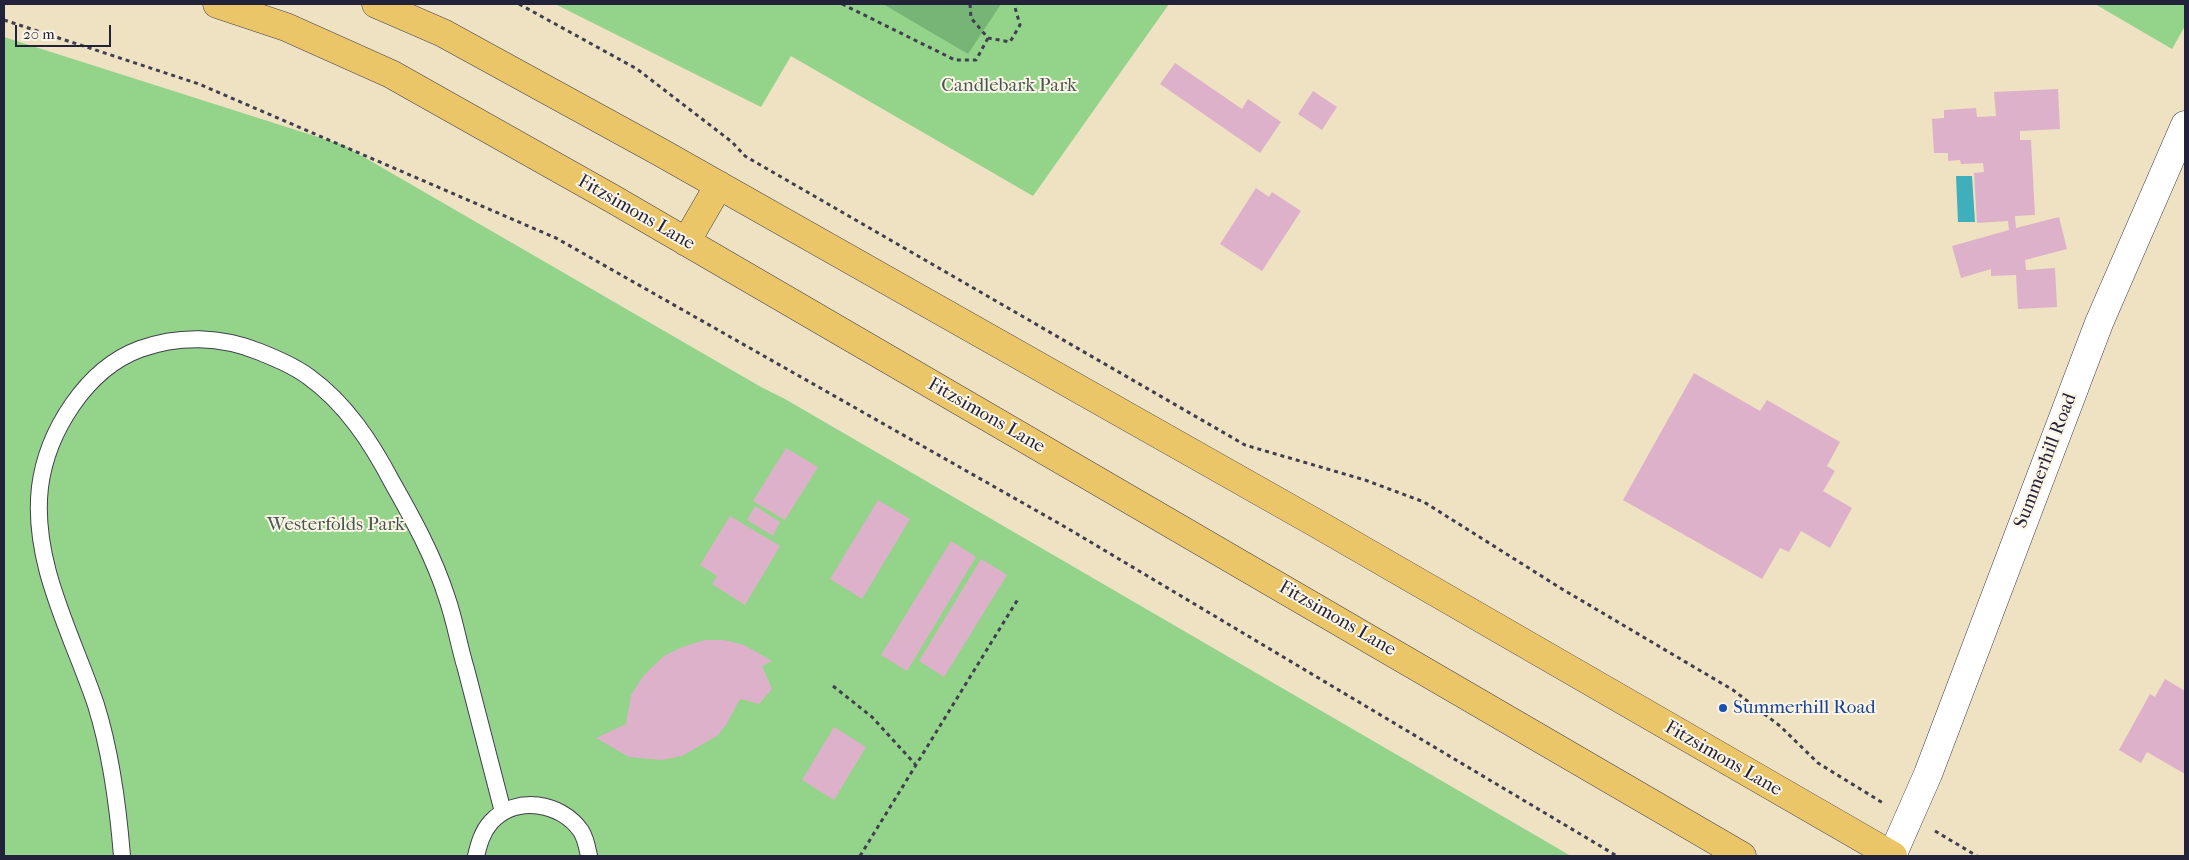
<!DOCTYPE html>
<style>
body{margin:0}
#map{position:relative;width:2189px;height:860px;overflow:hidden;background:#eee2c2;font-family:"IM FELL French Canon",serif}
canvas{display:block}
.frame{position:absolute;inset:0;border:5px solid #22223b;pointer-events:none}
.scale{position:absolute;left:15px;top:25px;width:96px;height:22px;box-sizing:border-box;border:2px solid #22223b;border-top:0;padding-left:6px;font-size:15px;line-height:18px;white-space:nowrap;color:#22223b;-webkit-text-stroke:4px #fcf5e5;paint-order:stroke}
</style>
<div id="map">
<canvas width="2189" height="860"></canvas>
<div class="frame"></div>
<div class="scale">20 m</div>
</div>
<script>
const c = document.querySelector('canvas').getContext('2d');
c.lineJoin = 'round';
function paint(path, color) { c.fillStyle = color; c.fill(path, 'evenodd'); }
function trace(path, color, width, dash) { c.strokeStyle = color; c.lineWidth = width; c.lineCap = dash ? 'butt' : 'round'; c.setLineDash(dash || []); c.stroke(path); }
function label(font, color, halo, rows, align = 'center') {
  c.font = font + ' "IM FELL French Canon",serif'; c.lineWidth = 4; c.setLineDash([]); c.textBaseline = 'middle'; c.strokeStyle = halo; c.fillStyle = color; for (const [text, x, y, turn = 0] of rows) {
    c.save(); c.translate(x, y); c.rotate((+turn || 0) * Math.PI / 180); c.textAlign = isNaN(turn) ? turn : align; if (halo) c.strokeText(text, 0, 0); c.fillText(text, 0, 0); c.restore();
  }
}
const green = new Path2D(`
 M555 4H1169L1033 196 791 56 761 107Z
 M2095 4H2185V26L2172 49Z
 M4 37 343 145 761 387 785 399 1571 856H4Z`);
const forest = new Path2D(`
 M883 4H1001L968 54Z`);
const water = new Path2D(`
 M1956 176H1972L1975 222H1958Z`);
const building = new Path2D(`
 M1175 63 1242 109 1248 99 1281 122 1260 153 1160 84Z
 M2058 89 2060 129 2020 131V140H2031L2035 215 2015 216 2016 228 2059 217 2067 249 2025 260 2026 270 2055 268 2057 307 2018 309 2016 275 1991 276V269L1961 278 1952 246 2009 230 2008 221 1977 223 1974 173 1984 172 1983 163 1961 164 1960 160 1948 161V153H1934L1932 119 1944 118V110L1976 108 1977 117 1996 116 1994 92Z
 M1313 91 1337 107 1322 130 1298 114Z
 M1256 188 1269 197 1272 192 1301 211 1262 271 1220 244Z
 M1694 373 1760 411 1767 400 1840 442 1827 466 1835 471 1823 491 1852 508 1830 548 1801 531 1789 552 1780 548 1762 579 1623 500Z
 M786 448 818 467 785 520 753 501Z
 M878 500 910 519 862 599 830 579Z
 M755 506 780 522 773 536 747 520Z
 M730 516 780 546 745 605 712 584 717 576 700 565Z
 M951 541 976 557 907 671 881 655Z
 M981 559 1007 575 944 677 919 661Z
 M705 640H724L744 645 772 661 762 666 772 689 759 704 740 699 726 725 717 736 682 756 661 760 629 757 596 738 626 724 631 695 644 675 664 656 682 647Z
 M2165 679 2185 691V774L2147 752 2141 763 2119 750 2150 694 2155 697Z
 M834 727 866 747 834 800 802 780Z`);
const path = new Path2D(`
 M519 4 637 69 732 142 745 156 1245 445 1365 480 1424 502 1562 589 1733 690 1780 726 1818 763 1883 803
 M842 4 955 60H976L988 38
 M970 4 971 18 988 38 1010 42 1020 25 1014 4
 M4 20 199 84 556 238 1067 528 1617 856
 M833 686 872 717 915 764
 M1935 831 1977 856
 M860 856 1018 599`);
const lane = new Path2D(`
 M122 856C118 806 111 753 96 705 73 636 31 563 40 487 47 432 86 369 140 349 179 335 221 336 260 352 277 359 294 366 309 377 346 404 371 442 392 482 413 519 434 557 447 598 455 621 459 646 466 669 478 717 491 764 503 812
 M476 856C479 844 482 832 491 822 516 795 561 802 581 831 586 839 587 847 589 856`);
const street = new Path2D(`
 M1892 856 1928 774 2099 323 2185 125`);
const primary = new Path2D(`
 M217 4 286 27 391 74 613 199 1742 856
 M376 4 443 33 660 152 1314 522 1893 856
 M686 242 719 185`);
const markers = [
 [1723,708,5,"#1a4fb4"]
];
const parkNames = [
 ["Candlebark Park",1009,86],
 ["Westerfolds Park",336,525]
];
const streetNames = [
 ["Fitzsimons Lane",636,213,30],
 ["Fitzsimons Lane",986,416,30],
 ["Summerhill Road",2046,461,-69],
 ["Fitzsimons Lane",1337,619,30],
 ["Fitzsimons Lane",1723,759,30]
];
const transitNames = [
 ["Summerhill Road",1733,708]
];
paint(green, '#93d38a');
paint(forest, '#76b576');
paint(water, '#40afbc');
paint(building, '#deb1ca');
trace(lane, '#413f4f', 18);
trace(street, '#413f4f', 29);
trace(primary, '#413f4f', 29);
trace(path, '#413f4f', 3, [4, 4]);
trace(lane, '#fff', 16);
trace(street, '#fff', 28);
trace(primary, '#ebc669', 28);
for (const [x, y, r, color] of markers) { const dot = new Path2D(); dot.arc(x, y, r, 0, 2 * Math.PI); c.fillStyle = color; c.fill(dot); trace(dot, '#fcf5e5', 2); }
label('19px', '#445753', '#fcf5e5', parkNames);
label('19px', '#22223b', '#fcf5e5', streetNames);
label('19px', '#164399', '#fcf5e5', transitNames, 'left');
</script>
